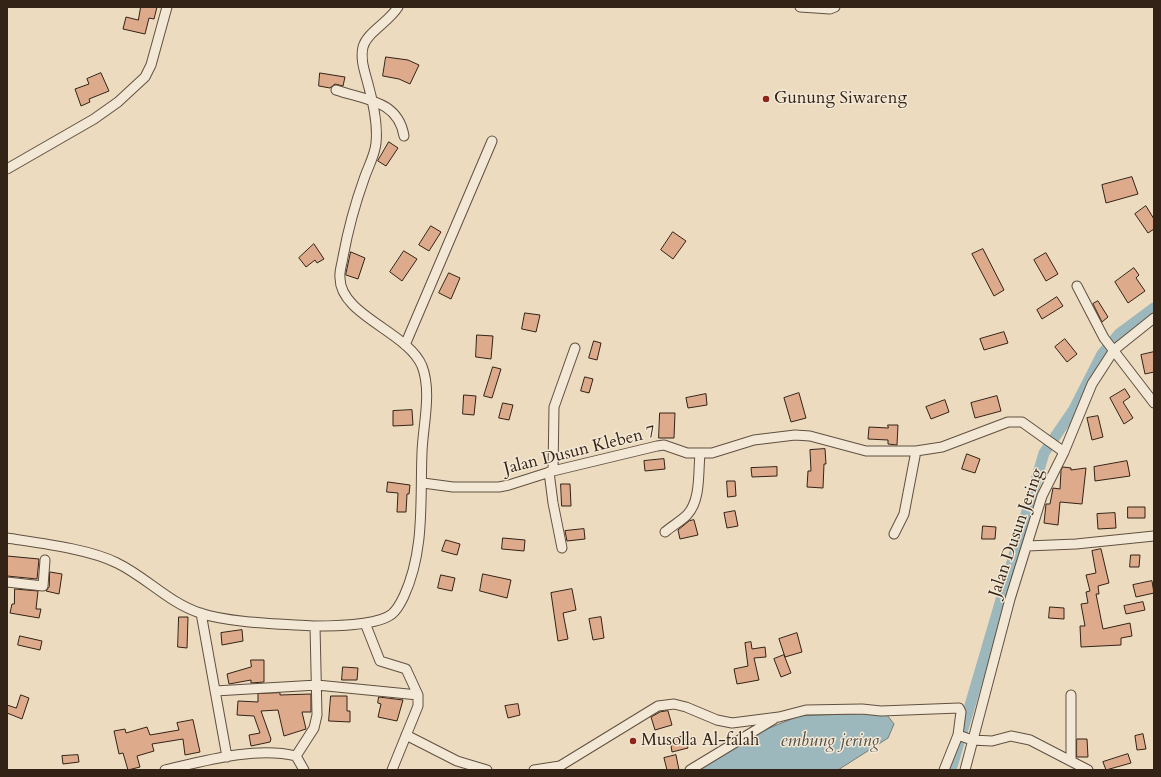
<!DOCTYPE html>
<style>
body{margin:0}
#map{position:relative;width:1161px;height:777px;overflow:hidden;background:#ecdbbf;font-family:Cardo,serif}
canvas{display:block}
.frame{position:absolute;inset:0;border:8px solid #332216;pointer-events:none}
</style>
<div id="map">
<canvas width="1161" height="777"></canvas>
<div class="frame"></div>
</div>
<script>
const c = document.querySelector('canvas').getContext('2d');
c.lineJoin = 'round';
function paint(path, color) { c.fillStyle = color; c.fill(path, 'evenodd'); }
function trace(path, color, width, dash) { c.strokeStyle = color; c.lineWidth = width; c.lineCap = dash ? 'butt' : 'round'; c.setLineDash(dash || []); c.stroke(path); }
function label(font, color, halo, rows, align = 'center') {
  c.font = font + ' Cardo,serif'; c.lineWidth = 3; c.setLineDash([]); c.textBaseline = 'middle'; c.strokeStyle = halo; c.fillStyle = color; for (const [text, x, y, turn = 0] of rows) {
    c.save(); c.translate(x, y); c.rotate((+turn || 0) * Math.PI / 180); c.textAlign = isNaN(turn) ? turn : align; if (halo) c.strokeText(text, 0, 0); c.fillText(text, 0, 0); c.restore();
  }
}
const water = new Path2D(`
 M873 713 887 715 894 724 888 738 838 770H699L762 731 799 716Z`);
const canal = new Path2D(`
 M951 770 1044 453 1074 409 1102 354 1119 334 1154 308`);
const building = new Path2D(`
 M141 7H157L154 19 149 18 145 34 123 29 126 17 138 20Z
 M386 57 408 60 419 65 410 84 399 79 383 76Z
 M101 73 109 91 89 99 90 102 81 106 75 89 89 84 87 79Z
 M320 73 345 77 343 86 335 84 330 88 319 86Z
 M389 142 398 148 386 166 378 161Z
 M1132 177 1138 194 1106 203 1102 185Z
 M1146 206 1154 219V229L1148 233 1135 214Z
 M431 226 441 232 429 251 419 245Z
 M673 232 686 241 673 259 661 250Z
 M314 244 324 259 317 263 315 260 306 267 299 258Z
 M983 249 1004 290 994 296 972 254Z
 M404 251 417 259 402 281 390 272Z
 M351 252 365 258 358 279 346 275Z
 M1046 253 1058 274 1046 281 1034 260Z
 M1134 268 1139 275 1136 278 1145 291 1128 303 1115 282Z
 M449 273 460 278 451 299 439 293Z
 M1057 297 1063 306 1042 319 1037 310Z
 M1098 301 1108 317 1102 322 1093 304Z
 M525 313 540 315 536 332 522 329Z
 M1004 332 1008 343 984 350 980 339Z
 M477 335 493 336 491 359 476 357Z
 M1065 339 1077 354 1067 362 1055 347Z
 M594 341 601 343 597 360 589 358Z
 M1154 352V372L1145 374 1141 355Z
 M493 367 501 369 492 398 484 396Z
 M585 377 593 379 589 393 581 391Z
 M1125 389 1130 397 1123 402 1133 418 1124 424 1110 398Z
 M799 393 806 418 791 422 784 398Z
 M706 394 707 405 688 408 686 398Z
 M464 395 476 396 474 415 463 414Z
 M997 396 1001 411 975 418 971 403Z
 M945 400 949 412 931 419 926 407Z
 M503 403 513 405 509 420 499 418Z
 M412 410 413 425 393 426V411Z
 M660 413H675L674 438H659Z
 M1098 416 1103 437 1092 440 1087 418Z
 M888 425H898L897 445 888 444V440L868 439 869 427 888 428Z
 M825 449 826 464H824L823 488 807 487 808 471H811L810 450Z
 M967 454 980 459 975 473 962 469Z
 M664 459 665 469 645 471 644 461Z
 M1127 461 1130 476 1095 481 1094 467Z
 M777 467V476L752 477 751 468Z
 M1063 467 1071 468V470L1086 468 1082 504 1060 502 1058 525 1044 523 1046 504H1050L1053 488 1060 489 1061 471Z
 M727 481H735L736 496 728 497Z
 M388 482 410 485 409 494H407L406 512H397L398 493 387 492Z
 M561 484H570L571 506H562Z
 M1128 507H1145V518H1128Z
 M735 511 738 526 727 528 724 513Z
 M1115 513 1116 528 1098 529 1097 514Z
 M694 520 698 535 680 539 678 530 689 521Z
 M983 526 996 527 995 539H982Z
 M584 529 585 539 567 541 565 531Z
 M503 538 525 540 524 551 502 549Z
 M446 540 460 544 457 555 442 551Z
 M1101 549 1109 583 1098 586 1099 594H1096L1103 629 1130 623 1132 636 1121 638V645L1081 647 1080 626H1085L1081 604 1088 603 1086 592 1090 591 1086 575 1096 573 1092 551Z
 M1131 555H1140L1139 567H1130Z
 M7 556 39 559 37 579 7 576Z
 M50 572 62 574 59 594 46 591 49 587Z
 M483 574 511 580 507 598 480 591Z
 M441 575 455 578 452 591 438 588Z
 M1152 581 1154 593 1136 597 1133 585Z
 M15 589 38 591 36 609H41L39 618 10 613 12 604H14Z
 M572 589 576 610 563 613 568 639 558 641 551 593Z
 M1143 602 1145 610 1126 614 1124 606Z
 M1050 607 1064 608V619L1049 618Z
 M179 617H188L187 648 178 647Z
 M601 617 604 638 593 640 589 619Z
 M242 630 243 641 222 645 221 633Z
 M797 633 802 652 785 657 779 639Z
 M20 636 42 641 40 650 18 645Z
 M751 642 752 649 765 647 766 657 754 658 759 680 737 684 734 669 748 666 745 643Z
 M784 655 791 673 781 677 774 659Z
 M251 660H264V682L251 683V680L229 684 227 674 251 667Z
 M343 667 358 668 357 680H342Z
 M280 693V695L311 694V712H302L306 729 284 736 278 710 261 711 271 739 270 742 251 746 249 735 260 733 254 716 237 715 238 701 258 702V694Z
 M21 695 29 698 22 719 7 713V705L16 708Z
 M331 696H347V711H350V722L329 721Z
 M379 697 403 700 397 721 378 717 381 704 378 703Z
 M518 704 520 715 508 718 505 706Z
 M668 711 672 725 655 730 651 717 660 712Z
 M193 720 200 752 185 755 183 739 152 744 154 751 137 756 140 767 128 770 123 753 119 754 114 731 125 729 126 733 147 727 150 735 179 730 177 723Z
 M1143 734 1146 749 1137 750 1135 736Z
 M685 736 688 748 672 752 670 739Z
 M1077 739H1087L1088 757H1077Z
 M1128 754 1131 763 1106 770 1103 762Z
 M78 755 79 762 63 764 62 756Z
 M676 755 679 770H667L664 758Z`);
const minor = new Path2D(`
 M800 7 830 9 835 7
 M336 90C365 100 398 100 404 136
 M7 169 94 119 118 102 145 77 151 65 167 7
 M1077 286 1104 338 1154 403
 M405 345 492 141
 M553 471 554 407 575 348
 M549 472 553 503 562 548
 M423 483 453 487H499L509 485 553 471 657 446 664 445 687 453H712L754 440 795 435 810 436 866 451H916L942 447 1008 422H1022L1064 452
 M665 532C672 526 681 521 687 515 701 500 698 473 700 454
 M894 534 904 514 916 451
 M7 538C39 543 90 549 117 563 146 577 169 603 200 613 229 623 282 624 313 626 333 626 377 626 392 614 398 609 401 602 404 596 425 550 420 501 422 452 423 425 432 392 422 366 408 332 340 315 340 278 339 272 342 264 343 257 348 230 355 204 364 179 368 167 375 155 376 143 378 125 373 102 368 84 365 72 360 60 363 47 367 32 389 22 398 7
 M1027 546 1076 544 1154 536
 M7 582 43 586 45 560
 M201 613 227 757
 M365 623 380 661 406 669 418 695V706L392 770
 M215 691 317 685 418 695
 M1071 695V761
 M406 735 457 761 487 770
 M958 735 972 740 992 741 1011 736 1030 740 1088 770
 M296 756 314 728 317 715 315 626
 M165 770C204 761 256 746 296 756L304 770
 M534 770 560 766 658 706 674 704 686 707 717 720 732 723 779 717 806 710 862 709 881 711 959 708 961 712 958 735 944 770
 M690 770 774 719
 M965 770 1010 599 1042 496 1064 452 1092 384 1114 350 1154 318`);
const markers = [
 [766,99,4,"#8f2418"],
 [633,741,4,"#8f2418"]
];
const poiNames = [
 ["Gunung Siwareng",774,99],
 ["Musolla Al-falah",641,741]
];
const streetNames = [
 ["Jalan Dusun Kleben 7",580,451,-14],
 ["Jalan Dusun Jering",1017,533,-71]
];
const waterNames = [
 ["embung jering",830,742]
];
paint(water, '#9db8bd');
trace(water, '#737c7a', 1);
trace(canal, '#9db8bd', 11);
paint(building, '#ddaa8b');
trace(building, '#332216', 1);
trace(minor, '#615040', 11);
trace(minor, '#f3e8d5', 9);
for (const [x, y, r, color] of markers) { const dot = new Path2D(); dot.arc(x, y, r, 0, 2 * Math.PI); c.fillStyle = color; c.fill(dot); trace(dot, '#f3e8d5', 1.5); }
label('17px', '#332216', '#f3e8d5', poiNames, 'left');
label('17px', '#332216', '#f3e8d5', streetNames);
label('italic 18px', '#534f48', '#f3e8d5', waterNames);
</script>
